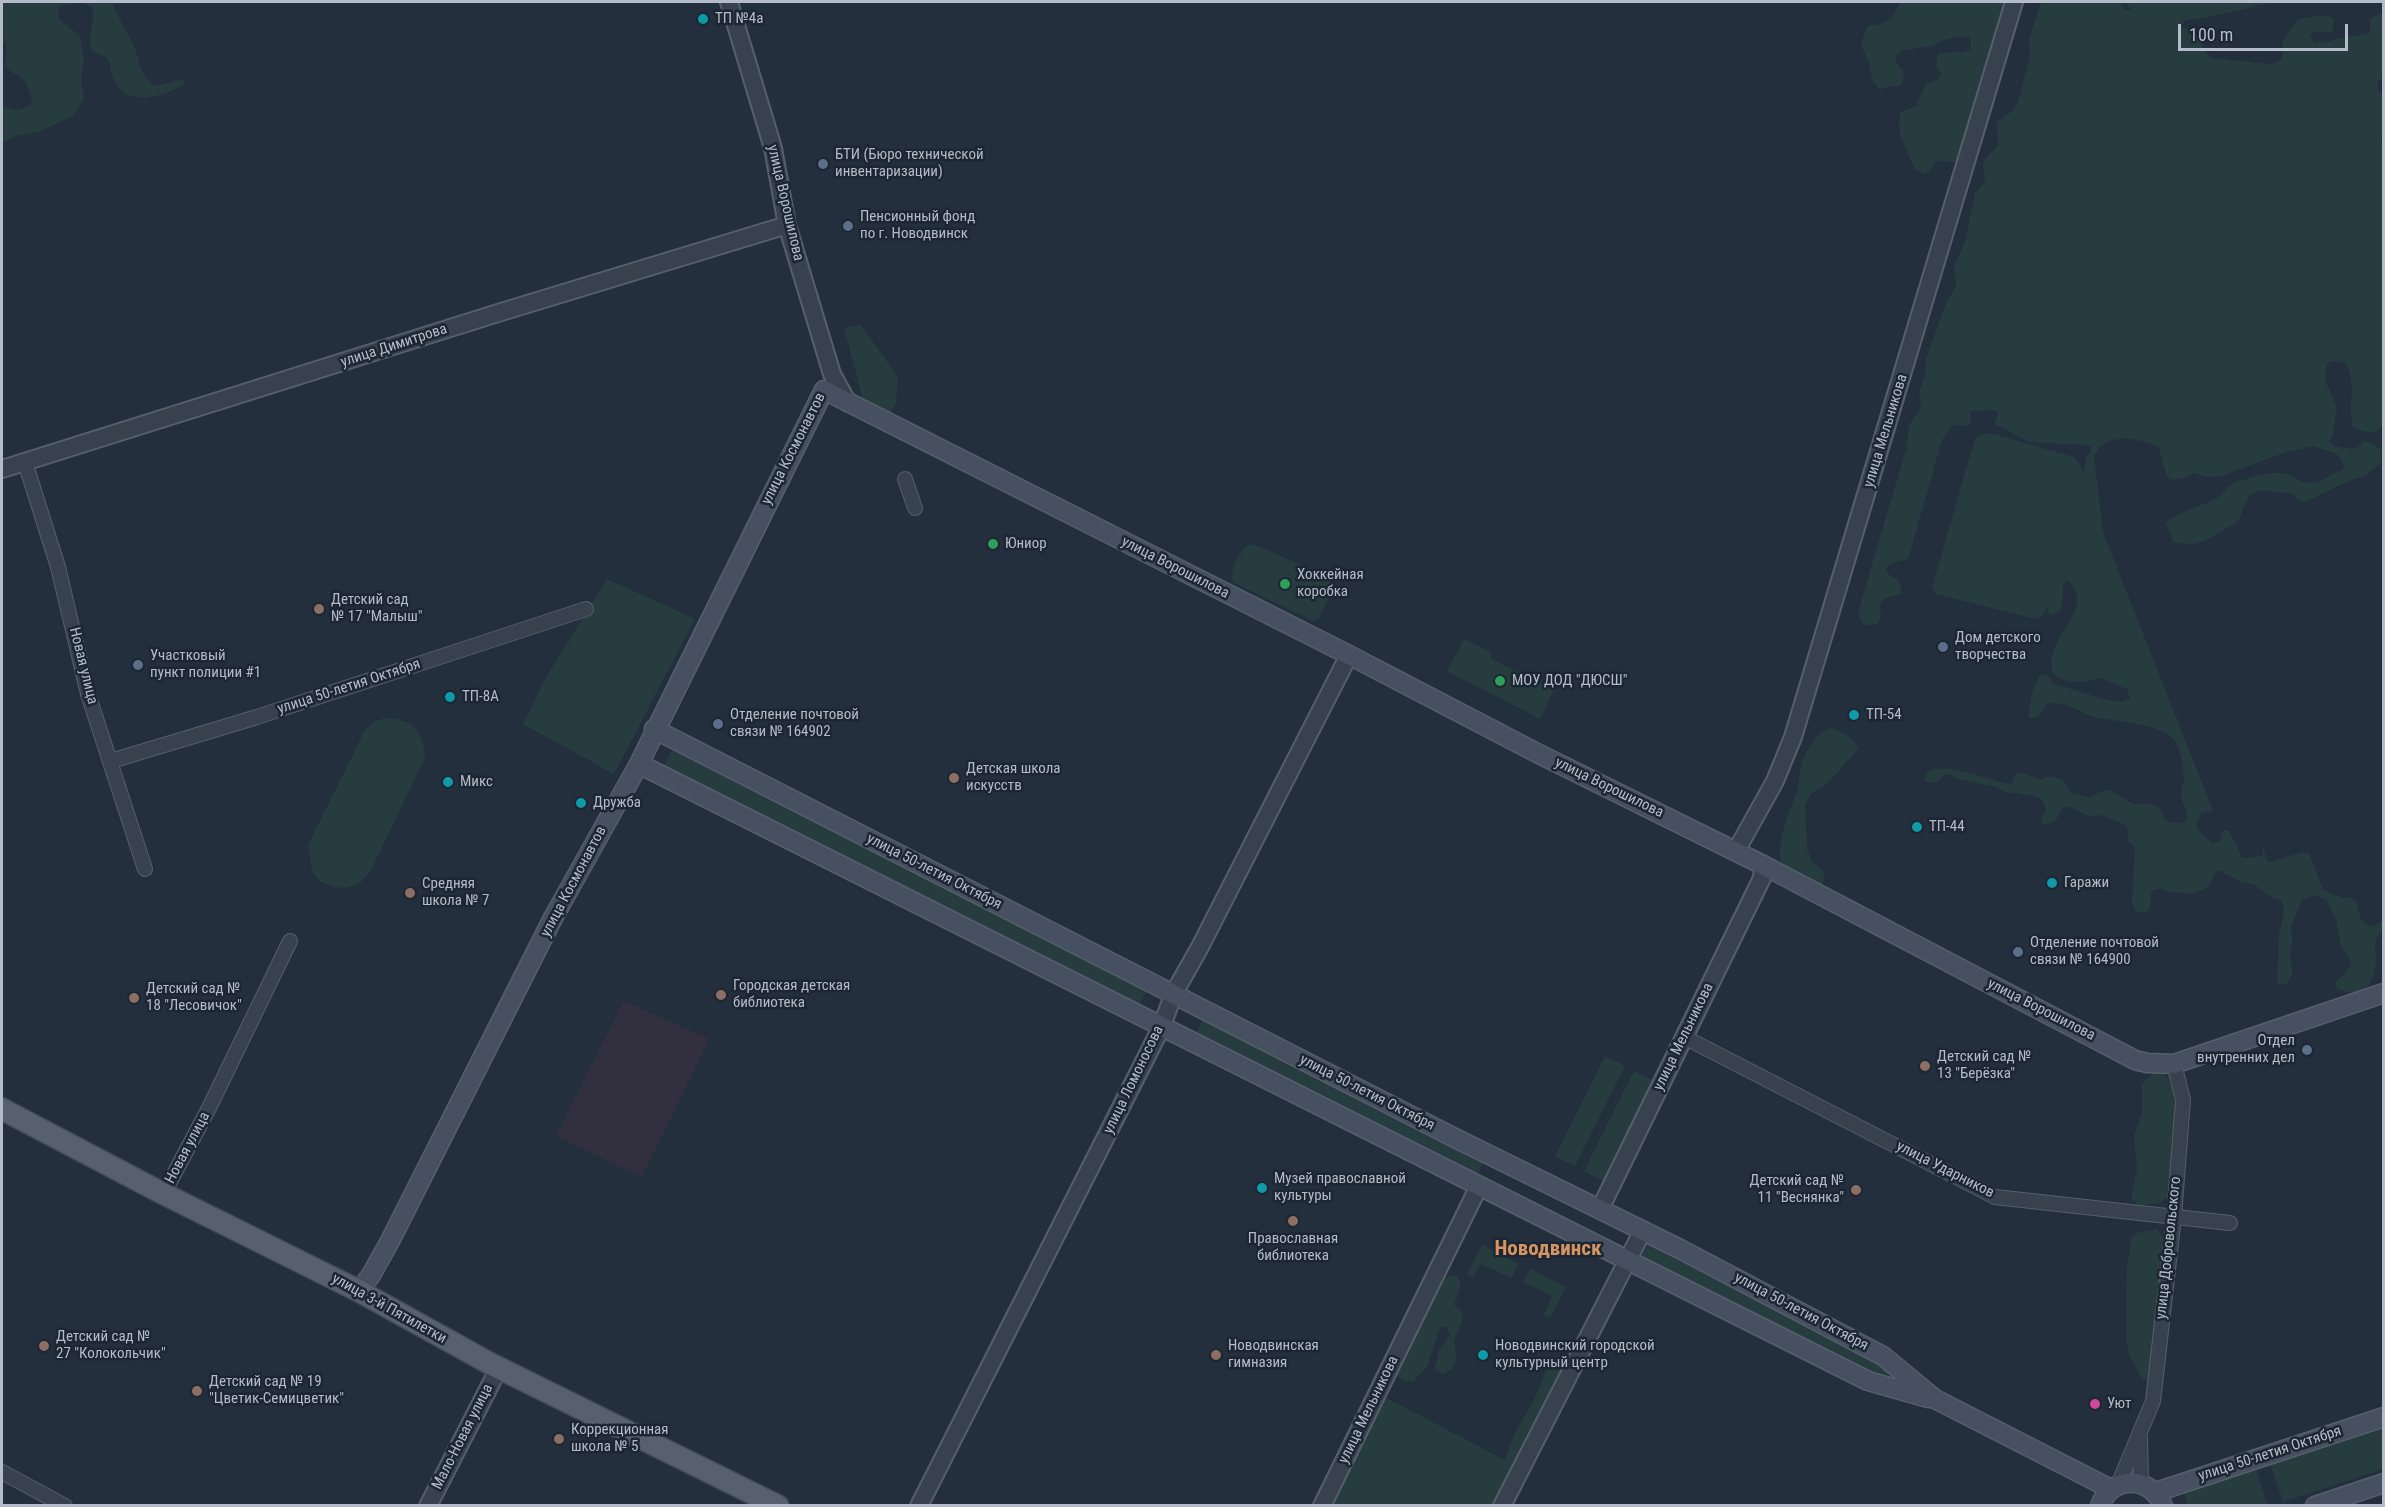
<!DOCTYPE html>
<meta charset="utf-8">
<style>
body{margin:0}
#map{position:relative;width:2385px;height:1507px;overflow:hidden;background:#242f3e;font-family:"Roboto Condensed",sans-serif}
canvas{display:block}
.frame{position:absolute;inset:0;border:3px solid #b4bcc9;pointer-events:none}
.scale{position:absolute;left:2178px;top:24px;width:170px;height:27px;box-sizing:border-box;border:3px solid #b4bcc9;border-top:0;padding-left:8px;font-size:18px;line-height:21px;white-space:nowrap;color:#b4bcc9;-webkit-text-stroke:4px #1d2633;paint-order:stroke}
</style>
<div id="map">
<canvas width="2385" height="1507"></canvas>
<div class="frame"></div>
<div class="scale">100 m</div>
</div>
<script>
const c = document.querySelector('canvas').getContext('2d');
c.lineJoin = 'round';
function paint(path, color) { c.fillStyle = color; c.fill(path, 'evenodd'); }
function trace(path, color, width, dash) { c.strokeStyle = color; c.lineWidth = width; c.lineCap = dash ? 'butt' : 'round'; c.setLineDash(dash || []); c.stroke(path); }
function label(font, color, halo, rows, align = 'center') {
  c.font = font + ' "Roboto Condensed",sans-serif'; c.lineWidth = 5; c.setLineDash([]); c.textBaseline = 'middle'; c.strokeStyle = halo; c.fillStyle = color; for (const [text, x, y, turn = 0] of rows) {
    c.save(); c.translate(x, y); c.rotate((+turn || 0) * Math.PI / 180); c.textAlign = isNaN(turn) ? turn : align; if (halo) c.strokeText(text, 0, 0); c.fillText(text, 0, 0); c.restore();
  }
}
const medical = new Path2D(`
 M624 1001 709 1039 642 1177 556 1136Z`);
const green = new Path2D(`
 M10 2H113C117 17 126 30 133 44 138 54 139 66 144 75 146 78 151 84 154 85 161 88 175 79 185 79L184 85C160 97 129 108 114 80 110 73 111 65 107 58L92 51C86 36 96 23 92 7L81 2 59 6C55 23 70 26 80 36L84 62 81 80 84 94 83 100 77 111 73 116 40 131 17 136 2 143V106L16 110 28 107 32 102C31 93 28 84 22 78 12 71 0 70 7 54L6 43 2 41V3Z
 M1900 2H2006L1959 161 1954 163C1931 157 1940 164 1925 174L1915 170C1908 152 1894 132 1901 112L1916 106 1926 84 1938 79 1941 74C1934 68 1936 61 1939 53L1964 52 1971 50 1970 38 1959 36 1942 41 1932 46 1903 50 1897 54 1895 60 1904 72 1902 85 1879 89 1872 80 1869 64 1861 43 1868 26C1886 24 1894 19 1900 2Z
 M2041 2H2121L2124 10H2131L2126 2H2274L2205 18 2186 20 2180 27 2192 30 2200 35 2204 50 2211 58 2268 64 2276 63 2282 59 2283 40 2297 20C2309 17 2323 12 2334 19L2332 32H2313L2310 35 2314 43 2328 42 2335 39 2370 33V18L2383 13V75L2377 84 2379 91 2384 93 2383 134 2381 139 2384 148V422L2378 431C2369 434 2360 431 2353 426 2347 405 2358 382 2345 363L2332 361 2327 364 2325 379 2337 409 2332 437 2328 442 2337 447 2355 449 2365 441 2380 448 2381 459 2379 465 2364 476 2351 480 2305 502C2298 500 2298 498 2293 495 2290 493 2265 490 2261 491 2241 495 2245 514 2237 522 2234 525 2228 526 2225 529 2204 541 2199 548 2173 542L2166 523C2173 514 2202 506 2215 499 2223 495 2227 486 2236 482 2249 478 2269 471 2282 473 2293 475 2300 484 2312 483 2324 482 2331 473 2342 470L2344 465 2337 454 2313 446 2286 452 2221 476 2208 477 2194 473 2183 478 2170 480 2166 474 2159 449C2147 439 2117 434 2103 445 2099 447 2096 453 2094 456L2103 532 2213 811 2202 813 2196 824 2199 831 2213 844 2220 841 2222 832 2225 830 2229 831 2243 858 2263 856 2262 845 2268 863 2303 852 2309 853 2323 890 2343 898H2352L2355 900C2361 911 2357 925 2374 926L2383 920V930C2380 933 2377 936 2376 941 2374 946 2376 950 2376 955 2377 980 2364 1003 2337 988L2335 982 2345 974 2351 964 2349 957 2341 946 2336 919 2326 900 2314 895 2302 900 2291 926 2292 941 2290 957 2293 972 2287 984H2277L2279 933 2284 914 2283 904 2280 900 2270 897 2254 884 2241 882 2220 871H2216L2208 887 2193 894 2170 892 2160 888 2151 891 2150 909 2145 913 2136 912 2132 903 2135 848 2127 840 2129 831 2126 825 2101 815 2091 817 2070 807 2063 808 2055 821 2043 825 2041 819 2046 811 2042 800 2032 795 2005 792 1997 787 1958 779 1950 774 1943 775 1939 782H1925C1922 752 1993 781 2008 784L2012 783 2016 774 2021 772 2040 780 2050 776 2063 780 2071 793 2090 798 2101 791 2110 790 2133 804H2150L2158 807C2169 822 2160 823 2183 823L2187 819C2188 809 2180 802 2181 792 2181 788 2184 783 2184 779 2183 769 2181 749 2174 740 2161 723 2115 722 2095 717 2079 713 2064 699 2047 704 2043 710 2039 720 2029 718 2028 709 2034 680 2042 674L2047 676 2054 684 2110 701 2123 702 2130 698 2127 689 2100 678C2084 682 2069 686 2054 674 2039 639 2099 611 2068 581L2064 583C2061 592 2064 601 2060 611L2053 615 2049 613 2047 607 2043 615 2035 619 1936 594 1932 587 1975 439 1978 436 1990 433 2074 457 2084 473 2086 457 2091 452V447L2087 445 2029 442 1995 424 1998 413 1994 410 1970 411 1971 423 1966 426 1952 425 1942 440 1908 559C1903 560 1877 564 1890 575 1893 578 1897 578 1899 581L1902 593C1885 599 1877 596 1881 617L1878 624 1864 625 1859 617V609L1906 449 1909 425 1921 407 1919 393 1925 375 1926 359 1944 308 1956 285 1954 267 1965 241 1975 193 1985 181 1983 162 1998 145 1997 122 2011 112 2018 102 2030 57 2029 39Z
 M861 325 898 377 896 403 889 416 864 403 844 328Z
 M1249 544 1255 545 1330 577 1334 587 1319 618 1313 621 1233 582C1229 571 1239 551 1249 544Z
 M607 579 695 619 614 774 523 724 545 679Z
 M1464 639 1492 653 1490 658 1554 690 1540 719 1447 671Z
 M385 718C414 719 423 730 425 758L372 868 360 883 346 888 333 887 320 881 312 871 308 845 364 732 373 722Z
 M1831 728C1842 732 1855 737 1858 749L1829 782 1811 794 1805 805 1807 848 1812 862 1823 871C1825 878 1824 882 1820 887 1811 884 1796 881 1789 875 1768 855 1790 812 1797 791 1800 782 1799 772 1802 763 1806 751 1817 731 1831 728Z
 M672 750 1148 988 1139 1006 663 767Z
 M1203 1019 1485 1159 1477 1176 1195 1036Z
 M1605 1056 1625 1066 1575 1166 1555 1156Z
 M2159 1070C2186 1085 2172 1167 2170 1195L2160 1203 2139 1206 2131 1198 2137 1169 2134 1136 2142 1113V1084L2154 1072Z
 M1634 1071 1654 1081 1604 1181 1584 1171Z
 M2157 1229 2163 1237 2164 1250 2151 1375 2147 1379H2142L2129 1355 2126 1337 2127 1266 2132 1236 2137 1233Z
 M1648 1243 1863 1351 1896 1374 1893 1381 1854 1368 1640 1259Z
 M1482 1245 1519 1264 1511 1278 1481 1264 1473 1278 1467 1275Z
 M1530 1269 1566 1287 1550 1318 1544 1315 1552 1296 1523 1282Z
 M1456 1275 1461 1284 1454 1305 1461 1311 1463 1318 1454 1341 1457 1360 1451 1369 1444 1374 1434 1370 1439 1351 1450 1334 1446 1327H1440L1427 1367 1413 1382 1405 1381 1396 1375 1395 1370 1434 1294 1447 1277Z
 M1567 1352 1571 1357 1497 1505 1327 1506 1385 1397 1505 1460 1514 1434 1533 1402 1547 1368 1554 1357Z
 M2383 1425V1469L2283 1502 2270 1463Z
 M2256 1468 2267 1505H2188L2184 1493Z`);
const minor = new Path2D(`
 M25 462 58 567 88 694 145 869
 M905 479 915 508
 M111 761 257 717 586 609
 M1684 1037 1995 1197 2230 1223
 M164 1193 209 1108 290 941
 M2140 1438 2141 1483
 M2 1472 65 1506
 M2118 1485 2153 1401 2174 1217 2183 1100 2174 1064`);
const tertiary = new Path2D(`
 M729 2 773 148 787 225 832 374 848 403
 M2 469 498 313 787 225
 M1736 851 1775 781 1793 737 2014 2
 M1600 1209 1762 878 1763 865
 M428 1506 499 1368
 M919 1506 1161 1028 1174 993 1200 947 1349 655
 M1322 1506 1479 1186
 M1502 1506 1643 1230`);
const secondary = new Path2D(`
 M654 729 1453 1137 1680 1249 1883 1356 1935 1399 2111 1489
 M639 764 1868 1381 1928 1398
 M359 1291 371 1275 390 1241 553 918 639 764 824 390 1349 655 1537 753 1763 865 2135 1060 2147 1063 2174 1064 2384 993
 M2156 1492 2384 1417
 M2100 1506C2111 1474 2152 1476 2163 1506
 M2315 1506 2384 1483`);
const primary = new Path2D(`
 M2 1109 160 1192 359 1291 489 1363 778 1506`);
const markers = [
 [703,19,6,"#0f9aa8"],
 [823,164,6,"#5c6f8a"],
 [848,226,6,"#5c6f8a"],
 [993,544,6,"#2e9e5b"],
 [1285,584,6,"#2e9e5b"],
 [319,609,6,"#8d6e63"],
 [1943,647,6,"#5c6f8a"],
 [138,665,6,"#5c6f8a"],
 [1500,681,6,"#2e9e5b"],
 [450,697,6,"#0f9aa8"],
 [1854,715,6,"#0f9aa8"],
 [718,724,6,"#5c6f8a"],
 [954,778,6,"#8d6e63"],
 [448,782,6,"#0f9aa8"],
 [581,803,6,"#0f9aa8"],
 [1917,827,6,"#0f9aa8"],
 [2052,883,6,"#0f9aa8"],
 [410,893,6,"#8d6e63"],
 [2018,952,6,"#5c6f8a"],
 [721,995,6,"#8d6e63"],
 [134,998,6,"#8d6e63"],
 [2307,1050,6,"#5c6f8a"],
 [1925,1066,6,"#8d6e63"],
 [1262,1188,6,"#0f9aa8"],
 [1856,1190,6,"#8d6e63"],
 [1293,1221,6,"#8d6e63"],
 [44,1346,6,"#8d6e63"],
 [1216,1355,6,"#8d6e63"],
 [1483,1355,6,"#0f9aa8"],
 [197,1391,6,"#8d6e63"],
 [2095,1404,6,"#d1479c"],
 [559,1439,6,"#8d6e63"]
];
const poiNames = [
 ["ТП №4а",715,19],
 ["БТИ (Бюро технической",835,155],
 ["инвентаризации)",835,172],
 ["Пенсионный фонд",860,217],
 ["по г. Новодвинск",860,234],
 ["Юниор",1005,544],
 ["Хоккейная",1297,575],
 ["коробка",1297,592],
 ["Детский сад",331,600],
 ["№ 17 \"Малыш\"",331,617],
 ["Дом детского",1955,638],
 ["творчества",1955,655],
 ["Участковый",150,656],
 ["пункт полиции #1",150,673],
 ["МОУ ДОД \"ДЮСШ\"",1512,681],
 ["ТП-8А",462,697],
 ["Отделение почтовой",730,715],
 ["связи № 164902",730,732],
 ["ТП-54",1866,715],
 ["Детская школа",966,769],
 ["искусств",966,786],
 ["Микс",460,782],
 ["Дружба",593,803],
 ["ТП-44",1929,827],
 ["Гаражи",2064,883],
 ["Средняя",422,884],
 ["школа № 7",422,901],
 ["Отделение почтовой",2030,943],
 ["связи № 164900",2030,960],
 ["Городская детская",733,986],
 ["библиотека",733,1003],
 ["Детский сад №",146,989],
 ["18 \"Лесовичок\"",146,1006],
 ["Отдел",2295,1041,"right"],
 ["внутренних дел",2295,1058,"right"],
 ["Детский сад №",1937,1057],
 ["13 \"Берёзка\"",1937,1074],
 ["Музей православной",1274,1179],
 ["культуры",1274,1196],
 ["Детский сад №",1844,1181,"right"],
 ["11 \"Веснянка\"",1844,1198,"right"],
 ["Православная",1293,1239,"center"],
 ["библиотека",1293,1256,"center"],
 ["Детский сад №",56,1337],
 ["27 \"Колокольчик\"",56,1354],
 ["Новодвинская",1228,1346],
 ["гимназия",1228,1363],
 ["Новодвинский городской",1495,1346],
 ["культурный центр",1495,1363],
 ["Детский сад № 19",209,1382],
 ["\"Цветик-Семицветик\"",209,1399],
 ["Уют",2107,1404],
 ["Коррекционная",571,1430],
 ["школа № 5",571,1447]
];
const streetNames = [
 ["улица Ворошилова",785,203,77],
 ["улица Димитрова",394,346,-18],
 ["улица Мельникова",1886,431,-73],
 ["улица Космонавтов",794,449,-63],
 ["улица Ворошилова",1175,568,27],
 ["Новая улица",83,666,76],
 ["улица 50-летия Октября",349,687,-18],
 ["улица Ворошилова",1609,788,26],
 ["улица 50-летия Октября",934,872,27],
 ["улица Космонавтов",574,882,-62],
 ["улица Ворошилова",2041,1010,27],
 ["улица Мельникова",1684,1037,-64],
 ["улица Ломоносова",1134,1080,-64],
 ["улица 50-летия Октября",1367,1093,27],
 ["Новая улица",188,1148,-62],
 ["улица Ударников",1945,1170,27],
 ["улица Добровольского",2169,1248,-84],
 ["улица 3-й Пятилетки",389,1309,29],
 ["улица 50-летия Октября",1801,1312,28],
 ["улица Мельникова",1369,1410,-64],
 ["Мало-Новая улица",463,1437,-63],
 ["улица 50-летия Октября",2270,1454,-18]
];
const districtNames = [
 ["Новодвинск",1548,1250]
];
paint(medical, '#32303f');
paint(green, '#263c3f');
trace(minor, '#565f6c', 16);
trace(tertiary, '#565f6c', 20);
trace(secondary, '#565f6c', 21);
trace(primary, '#414a57', 24);
trace(minor, '#38414e', 14);
trace(tertiary, '#38414e', 16);
trace(secondary, '#465061', 18);
trace(primary, '#56606e', 21);
for (const [x, y, r, color] of markers) { const dot = new Path2D(); dot.arc(x, y, r, 0, 2 * Math.PI); c.fillStyle = color; c.fill(dot); trace(dot, '#1d2633', 2); }
label('15px', '#b4bcc9', '#1d2633', poiNames, 'left');
label('15px', '#b4bcc9', '#1d2633', streetNames);
label('bold 21px', '#d59563', '#1d2633', districtNames);
</script>
